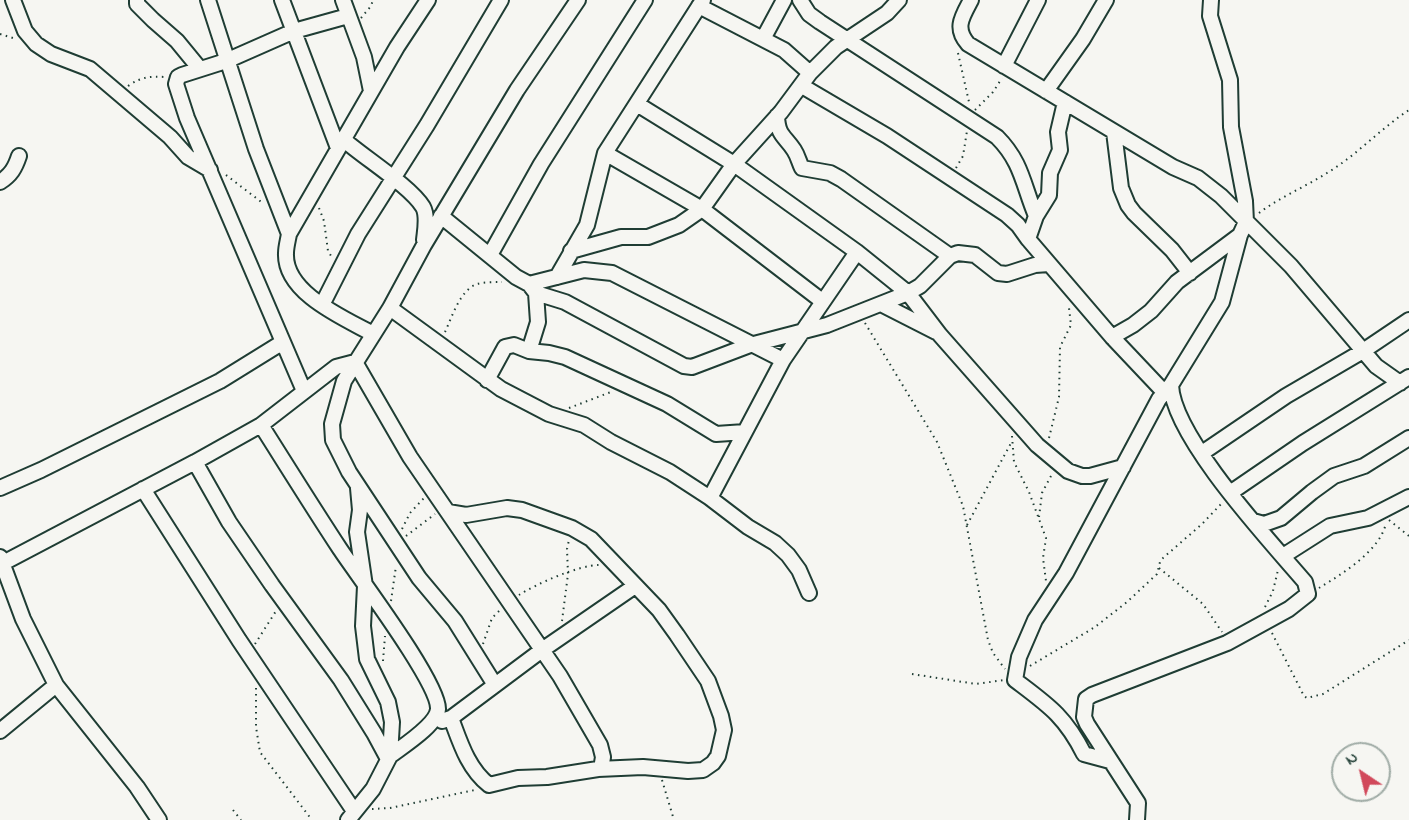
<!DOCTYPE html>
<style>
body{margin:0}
#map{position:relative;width:1409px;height:820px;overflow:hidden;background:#f6f6f2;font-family:"Indie Flower",sans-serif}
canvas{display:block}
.north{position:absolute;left:1331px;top:742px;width:60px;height:60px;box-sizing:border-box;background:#f6f6f2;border:2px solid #a0aca6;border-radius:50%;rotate:325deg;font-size:16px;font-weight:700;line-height:24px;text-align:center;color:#1f3d34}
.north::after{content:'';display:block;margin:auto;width:21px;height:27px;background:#d1495b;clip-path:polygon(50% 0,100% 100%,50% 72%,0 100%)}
</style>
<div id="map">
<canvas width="1409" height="820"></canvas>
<div class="north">N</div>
</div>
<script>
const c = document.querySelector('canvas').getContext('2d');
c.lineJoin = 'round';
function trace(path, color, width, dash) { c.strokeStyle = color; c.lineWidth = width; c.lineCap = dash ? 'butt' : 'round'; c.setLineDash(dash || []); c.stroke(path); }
const path = new Path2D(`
 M361 18 371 6 373 0
 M0 34 16 39
 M958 53 969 102
 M128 86C141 77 150 76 165 77
 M975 110 993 92 1002 78
 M956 168 963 156 967 131
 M226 175 264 204
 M319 208 324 221 328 251 333 259
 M1259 213C1280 197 1305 187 1327 173 1357 155 1380 129 1409 110
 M865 323 937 442 963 506 988 640 993 653 1005 669
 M445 332C452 317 460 290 477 284 485 282 494 282 502 282
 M569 408 611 392
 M1012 436 1014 462 1029 492 1046 538 1043 558 1046 581
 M1049 438 1059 397 1060 347 1071 325 1069 308
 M1039 517 1042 493 1052 474
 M1389 520 1409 536
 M967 525 1011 443
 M402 529 410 513 424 498
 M406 536 435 514
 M1159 568 1203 604 1222 632
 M1319 588C1342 574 1380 551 1386 523
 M519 595C536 584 579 565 599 565
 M391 601 396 566
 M1265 607 1273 591 1278 570
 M562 621 568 574 567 549 569 540
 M1272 633 1304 696 1307 698 1323 694 1409 640
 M255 644 276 611
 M483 644 492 618 500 610
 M383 661 385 636
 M1030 666 1095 627 1127 602 1157 574 1160 562 1163 558 1202 524 1222 503
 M912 674 976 684 1004 680
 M256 688V727L260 752 312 820
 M662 780 674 820
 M372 809 390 808 475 790
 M233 810 241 820`);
const street = new Path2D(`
 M13 0 25 31 36 44 51 54 90 69 170 137 188 157 210 170
 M137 0V4L153 20 177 41 200 69
 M208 0 256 149 289 234
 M282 0 338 148
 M343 0 364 57 371 91
 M800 0 809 14 820 22 997 137C1022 162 1023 185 1036 216
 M971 0C962 17 954 28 968 44L1173 167 1198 178 1221 196 1291 266 1376 366 1400 383
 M699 6 784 50 810 73
 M763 39 784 0
 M1004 66 1038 0
 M802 86 887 136 1007 215 1018 225 1028 239 1112 337 1164 392
 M1046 91 1083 39 1106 0
 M637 104 734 164 857 252 908 293 940 335 1037 445 1068 471 1082 476H1090L1123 467
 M777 116C778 136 784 135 794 150 798 156 799 162 802 168L830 173 841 179 950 256
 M1114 132 1121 188 1128 205 1134 213 1172 250 1190 273
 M343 139C363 157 410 186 423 207 428 216 425 230 424 240
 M605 153 702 209 822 301
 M0 182C11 175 15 168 19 156
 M441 216 516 277 529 284 584 270 612 273 783 360
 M1028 239 1036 216 1049 195 1050 173 1060 150 1058 132 1065 102
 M571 251 621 237H648L679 225 702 209 734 164 781 112 810 73 836 47 887 13 899 0
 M490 255 541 164 645 0
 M557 277 587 225 605 153 703 0
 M529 284 536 293 565 302 684 366 692 367 750 345 827 325 908 293 920 286 950 256 958 253 975 255 998 273 1007 274 1035 265 1049 264
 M881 304 936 332
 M322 305 358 234 427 125 501 0
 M390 308 501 389 549 414 584 425 611 442 670 472 710 498 748 527 775 543 788 555 799 570 809 593
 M373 334C344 318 284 293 286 253 286 247 288 240 289 234L397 47 428 0
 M1112 337 1133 325 1151 311 1177 282 1240 235
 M529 351 538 322 536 293
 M487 380 505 347 514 345 529 351 549 353 565 357 667 404 716 434 745 432
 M304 391 187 118 176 84 178 77 182 75 226 61 294 31 348 16
 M261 425C287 466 313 508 340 549 358 576 439 683 438 709 437 725 403 746 390 756
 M1202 453 1286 396 1363 351 1409 320
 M195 462 229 522 272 585 341 680 374 733 388 759
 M0 488 41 470 220 381 283 342
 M143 489 239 640 354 811
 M1230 493 1303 443 1409 377
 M710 498 783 360 857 252
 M448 512 466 515 507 508 522 510 572 528 591 539 659 610 677 635 708 681 721 716 724 730 718 756 713 763 703 770 688 771 643 767 598 769 547 777 518 778 489 785C468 769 460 742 451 718
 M1253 521 1264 524 1281 518 1312 492 1334 476 1364 466 1409 438
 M1283 556 1330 526 1368 518 1409 497
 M0 557 23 619 56 685 137 787 159 820
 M3 563 195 462 261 425 336 367 355 362 410 457 560 676 600 745 603 757 601 769
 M495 685 455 621 419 578 349 472 333 440 332 424 344 381 390 308 424 245 517 90 578 0
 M442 721 451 718 542 650 635 586
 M0 731 56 685
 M1110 761 1084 754C1065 716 1048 705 1015 680L1019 657 1035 620 1066 573 1159 399 1170 386
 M348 820 373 789 390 756 392 722 388 702 367 659 363 626 365 586 357 532 360 510 358 488
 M1137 820 1138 803 1087 724 1084 717 1086 699 1092 695 1227 643 1289 609 1308 594 1305 582C1270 541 1173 437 1171 385L1222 302 1240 235 1246 222 1245 201 1231 127 1230 80 1210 16 1211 0`);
trace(street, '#1f3d34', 18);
trace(path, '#1f3d34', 2, [1.5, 4.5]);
trace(street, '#f6f6f2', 14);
</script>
